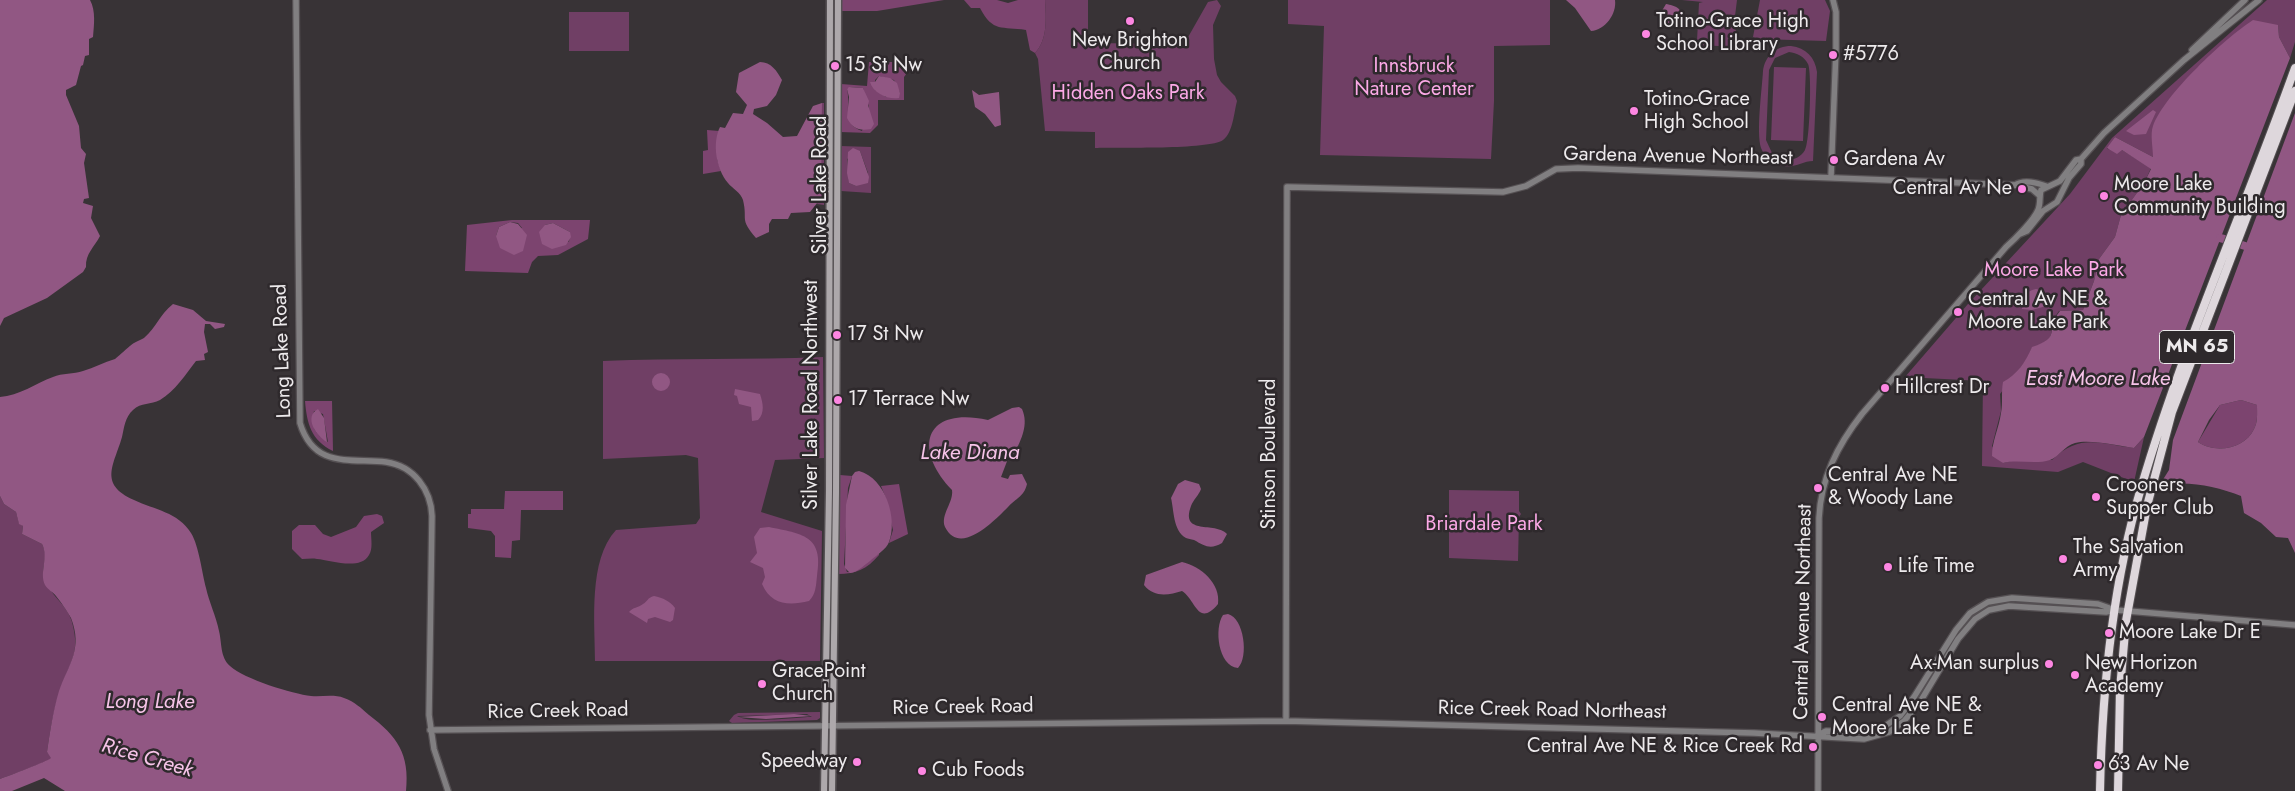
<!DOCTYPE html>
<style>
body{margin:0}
canvas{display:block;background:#383336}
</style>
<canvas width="2295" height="791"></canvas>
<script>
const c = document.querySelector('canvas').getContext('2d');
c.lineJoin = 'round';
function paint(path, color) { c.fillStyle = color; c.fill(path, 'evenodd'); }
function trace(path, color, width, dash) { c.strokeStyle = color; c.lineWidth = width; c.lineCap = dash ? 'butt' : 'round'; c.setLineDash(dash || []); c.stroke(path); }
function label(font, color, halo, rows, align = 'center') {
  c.font = font + ' Jost,sans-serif'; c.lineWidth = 5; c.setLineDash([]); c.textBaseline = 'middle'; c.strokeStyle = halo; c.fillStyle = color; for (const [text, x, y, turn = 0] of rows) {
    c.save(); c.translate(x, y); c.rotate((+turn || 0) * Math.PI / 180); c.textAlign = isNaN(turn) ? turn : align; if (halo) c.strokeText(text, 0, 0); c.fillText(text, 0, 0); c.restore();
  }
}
const green = new Path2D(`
 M1045 0H1088V43L1178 44 1187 39 1208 2 1217 0 1221 6 1213 25 1214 59 1217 75 1221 82 1235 96 1237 101C1234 112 1233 133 1223 140 1209 150 1117 147 1095 148V132L1045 131 1038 59 1035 53C1048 39 1046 18 1045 0Z
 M1288 0H1550V45L1494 46V101L1491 159 1320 155 1324 26 1288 24Z
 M1682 0H1737L1734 24 1737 35V47L1700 45 1697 41 1699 3 1703 2Z
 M1760 0H1825L1830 11 1826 41 1759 39 1753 37Z
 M2267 0H2295V42L2290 58 2279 37 2278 25 2198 67 2174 95 2153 150V157L2115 137 2107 149 2122 150 2151 168 2144 183 2121 215 2115 237 2099 259 2094 281 2083 310 2059 311C2044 330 2063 337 2032 348L2027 359 2000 394 2001 411 1992 446 2003 463 2015 460H2052C2080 433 2099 444 2134 448L2144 437 2134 482 2083 462 2058 472 1982 466 1983 381 1905 377 1968 304 2070 194 2112 138Z
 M569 12H629V51H569Z
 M1791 46C1806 48 1815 57 1817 72L1813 161C1803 161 1795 168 1784 166 1773 165 1765 158 1761 148 1756 132 1762 89 1763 71 1765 56 1776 46 1791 46ZM1789 52C1797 53 1804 56 1808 64 1812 71 1810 142 1805 150 1801 157 1794 160 1786 160L1772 153 1766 140 1769 70 1775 58Z
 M1774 67 1806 68 1803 141 1771 140Z
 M822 103H824V205L817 204 820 198Z
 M840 146 871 147V193L841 191ZM860 151 868 173 856 186 849 183 847 159Z
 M823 357 824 458 775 460 761 512 822 531 820 661H595C595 622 588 560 616 530L696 524 700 518 698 458 686 455 603 459V361C677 358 750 360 823 357Z
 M1449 490 1519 491V511L1521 514 1519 517 1518 561 1449 558Z
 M0 496 4 504 16 512 19 523 23 526 22 534 42 544C49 558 41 566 44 577 49 595 67 604 72 622 81 655 69 662 60 691 53 711 50 732 47 752L52 758C49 761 8 776 0 779Z
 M820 712V718L817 720 732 723 729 721 734 715 738 713ZM807 714 812 717C796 717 748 724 737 716Z`);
const forest = new Path2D(`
 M841 0H944L877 11H841Z
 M964 0H997L1008 3 1018 0H1045C1046 18 1048 39 1035 53L1030 50 1026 30C1002 26 993 33 980 8H971Z
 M869 62H907V73L904 77V100H878V125L870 133 840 132 841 84 867 86ZM879 76 894 80 900 93 886 97 875 90V80ZM851 87 863 88 869 107 862 131C841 124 851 105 847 89Z
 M707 130 719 131 717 159 721 171 703 174V151L708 150Z
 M512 220H590L588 239 558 255 538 256 532 262 528 273 465 271 467 225ZM510 222 518 223 522 228 496 236 499 227ZM553 223 570 232 569 242 545 225Z
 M2241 400 2257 405C2257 413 2258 422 2254 429 2245 449 2215 454 2198 442L2220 405Z
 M305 401H332L333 451C311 440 307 424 305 401ZM314 411 323 414 328 442C315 435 310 425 314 411Z
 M840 475 852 476 848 488 844 564 847 572H853L879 553V555C867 569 856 574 838 574Z
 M899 484 908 534 889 543 893 530 885 496 881 486Z
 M505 491H563V510H521L520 540 512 541 511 558 495 557V536L491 531 468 528V514H471V509H504Z
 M377 514 382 516 384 523 371 532C371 539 373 549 369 555 360 571 330 560 317 559 312 558 307 559 302 559L292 549V531L299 525H315L323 534 331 537 356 527 364 516Z`);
const water = new Path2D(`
 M0 0H90C96 11 94 25 93 37L89 39V55L85 56 83 65 81 66 76 85 66 90V95L79 126 81 148 86 154 84 163 89 198 84 199 83 203 93 206 91 218 100 236C95 246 85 254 86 267L83 272 47 298 4 318 0 326Z
 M1566 0H1615C1617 14 1605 30 1591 31L1575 8Z
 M1666 4C1675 6 1682 7 1682 19L1676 26 1664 23 1660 14Z
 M2253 20 2278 25 2279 37 2290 58 2144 437 2134 448C2119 446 2090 439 2075 443 2064 446 2059 457 2050 460 2035 465 2018 459 2003 463L1992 456C1992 441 1999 428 2001 413 2003 403 2001 393 2003 382 2017 375 2026 361 2032 347 2063 337 2044 330 2060 311L2083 310 2094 281 2099 259 2115 237 2121 215 2144 183 2151 169 2122 150 2117 154 2107 148 2115 137 2153 157C2153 148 2150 134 2153 126 2165 94 2224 39 2253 20Z
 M760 62C771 62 777 71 782 80L776 95 767 106 754 109 753 114 767 123 783 137 797 136 813 106 822 103 821 198 810 212 791 213 788 219H772L769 224V232L756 238C739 218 748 221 743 200 741 193 732 188 728 183 716 169 712 143 720 127L725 128 733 113 743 114 747 105 736 92 739 73Z
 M879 76 890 78 897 83 900 93 899 98C888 100 873 93 870 82H875Z
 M849 87 863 88 869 101 868 105 874 124 871 129C859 131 853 129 847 118L849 97 847 89Z
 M972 90 979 95 999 92 1001 125 995 127 985 114 975 107Z
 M2153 110 2156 112 2146 134 2134 135 2126 131Z
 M2295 113V553L2288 538 2276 537 2261 523 2244 513 2241 496C2215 486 2186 480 2159 486L2169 470 2173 440ZM2241 400 2257 405C2257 414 2258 422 2254 429 2245 449 2215 454 2198 442L2209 420 2220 405Z
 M853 148 860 151 869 177 868 183 856 186 849 183 847 173 848 152Z
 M510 222 518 224 527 235 523 251 514 255 500 248 496 236 499 227Z
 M553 223 570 232 571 237 566 245 552 249 542 244 539 232 545 225Z
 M2036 289 2040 290 2053 304 2032 310 2022 309C2022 299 2025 291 2036 289Z
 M173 304 193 310 206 321 225 324 224 327 215 329 210 324H205L204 332 208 352 204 354 205 360 196 361C186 374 175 391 160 400 151 405 141 402 133 410 125 417 124 428 122 437 114 465 98 484 134 500 155 510 178 512 191 533 199 546 202 573 206 588 209 602 216 616 219 631 222 643 220 657 230 666 244 679 293 694 311 696 322 697 334 694 344 698 355 702 361 708 369 715 397 736 410 754 406 791H65L44 778 12 791H0V779C8 776 48 761 51 758L47 752C50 732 53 711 59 691 69 663 83 649 71 618 67 611 61 602 56 596 53 592 48 590 45 585 39 572 49 558 42 544L22 534 23 526 19 524 16 512 4 504 0 496V397C19 396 36 383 53 377 62 373 74 374 83 371 94 368 104 362 115 359 117 358 130 345 134 343 137 341 141 340 144 338 157 327 159 315 173 304Z
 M652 382a9 9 0 1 1 18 0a9 9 0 1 1-18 0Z
 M735 389 760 394C763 403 765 413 758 420L752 421 751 407 739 404 737 396 734 395Z
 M1019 407 1022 409C1029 425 1021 439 1015 453L1009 456 1001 477 1008 479 1010 475 1022 474 1027 484C1024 497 1016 498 1008 507 995 520 960 557 945 527 940 515 954 502 952 490 912 448 925 406 988 420L1012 408Z
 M318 409 324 418 327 442C317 437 303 417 318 409Z
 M859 471C886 478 898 520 889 542 887 549 875 556 870 561 863 566 858 572 850 573L845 568 846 505 852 476 855 472Z
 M1185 480 1199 484 1201 489C1199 495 1193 500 1191 506 1180 536 1215 521 1227 534L1222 543C1210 550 1205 546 1194 540 1191 539 1188 539 1186 538 1173 531 1174 510 1171 498L1178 484Z
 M769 527C802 534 824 535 817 576 816 585 816 594 809 601 789 606 771 605 762 584L765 577 763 568 750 562 757 553 754 537 760 528Z
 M1182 562C1201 566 1221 584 1218 604 1198 628 1196 600 1182 591 1169 595 1154 598 1144 585L1146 575Z
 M654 596C663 598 670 601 675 608L673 620 670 622 655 617 648 619 647 623 629 612C633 607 638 608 643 604 648 601 647 598 654 596Z
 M1228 614C1244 618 1249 657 1238 668 1218 666 1214 628 1223 615Z
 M794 714 812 716 766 719 737 717Z`);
const river = new Path2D(`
 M2220 238 2224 239
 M2242 245 2245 246`);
const tertiary = new Path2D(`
 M296 0 300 423C314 469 350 458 386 462 414 466 431 490 432 516L429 715 434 749 448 791
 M2192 50 2245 0
 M1831 177 1836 49V12L1833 0
 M2015 185C2024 179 2037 183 2046 186
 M2020 234 2027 231 2043 211 2057 202 2069 178 2081 164V159L2104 133 2184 60 2259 0
 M1286 721 1287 187 1503 192 1526 186 1556 169 1578 168 2015 185 2032 189 2040 196
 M430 730 1286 721 1754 733 1864 739 1889 732 1904 721 1920 702 1958 639 1975 619 1989 610 2009 606 2106 612 2115 610
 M1818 735 1826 731 1858 732 1871 730 1885 726 1900 716 1914 697 1956 630 1970 613 1988 602 2012 598 2098 604 2115 610 2140 612 2295 625
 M1818 791 1819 518C1821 478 1837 446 1862 414L2006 247C2015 239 2034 220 2038 210 2041 203 2039 197 2041 190L2060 181 2076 160 2081 159`);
const secondary = new Path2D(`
 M824 791 829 491 830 0
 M832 791 836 491 838 0`);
const trunk = new Path2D(`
 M2100 791C2102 689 2112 586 2141 488 2183 345 2245 208 2295 68
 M2118 791 2120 689 2126 621 2147 506 2172 412 2295 91`);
const markers = [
 [1130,21,5,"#fd86e2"],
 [1646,34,5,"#fd86e2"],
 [1833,55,5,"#fd86e2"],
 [835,66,5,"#fd86e2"],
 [1634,111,5,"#fd86e2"],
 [1834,160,5,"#fd86e2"],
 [2022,189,5,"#fd86e2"],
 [2104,196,5,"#fd86e2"],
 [1958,312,5,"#fd86e2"],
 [837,335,5,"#fd86e2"],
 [1885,388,5,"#fd86e2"],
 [838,400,5,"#fd86e2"],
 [1818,488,5,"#fd86e2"],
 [2096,497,5,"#fd86e2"],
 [2063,559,5,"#fd86e2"],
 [1888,567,5,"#fd86e2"],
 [2109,633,5,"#fd86e2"],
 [2049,664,5,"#fd86e2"],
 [2075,675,5,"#fd86e2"],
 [762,684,5,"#fd86e2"],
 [1822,717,5,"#fd86e2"],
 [1813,747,5,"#fd86e2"],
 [857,762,5,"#fd86e2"],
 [2098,765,5,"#fd86e2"],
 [922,771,5,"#fd86e2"]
];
const shields = [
 [2197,347,75]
];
const shieldNames = [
 ["MN 65",2197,347]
];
const poiNames = [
 ["Totino-Grace High",1656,22],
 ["School Library",1656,45],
 ["New Brighton",1130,41,"center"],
 ["Church",1130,64,"center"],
 ["#5776",1843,55],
 ["15 St Nw",845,66],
 ["Totino-Grace",1644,100],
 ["High School",1644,123],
 ["Gardena Av",1844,160],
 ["Moore Lake",2114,185],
 ["Community Building",2114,208],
 ["Central Av Ne",2012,189,"right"],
 ["Central Av NE &",1968,300],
 ["Moore Lake Park",1968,323],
 ["17 St Nw",847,335],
 ["Hillcrest Dr",1895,388],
 ["17 Terrace Nw",848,400],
 ["Central Ave NE",1828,476],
 ["& Woody Lane",1828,499],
 ["Crooners",2106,486],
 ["Supper Club",2106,509],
 ["The Salvation",2073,548],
 ["Army",2073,571],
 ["Life Time",1898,567],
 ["Moore Lake Dr E",2119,633],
 ["Ax-Man surplus",2039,664,"right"],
 ["New Horizon",2085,664],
 ["Academy",2085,687],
 ["GracePoint",772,672],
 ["Church",772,695],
 ["Central Ave NE &",1832,706],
 ["Moore Lake Dr E",1832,729],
 ["Central Ave NE & Rice Creek Rd",1803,747,"right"],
 ["Speedway",847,762,"right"],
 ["63 Av Ne",2108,765],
 ["Cub Foods",932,771]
];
const parkNames = [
 ["Innsbruck",1414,67],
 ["Nature Center",1414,90],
 ["Hidden Oaks Park",1128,94],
 ["Moore Lake Park",2054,271],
 ["Briardale Park",1484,525]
];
const streetNames = [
 ["Gardena Avenue Northeast",1678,157,1],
 ["Silver Lake Road",821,185,-90],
 ["Long Lake Road",283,351,-92],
 ["Silver Lake Road Northwest",812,395,-90],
 ["Stinson Boulevard",1270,454,-90],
 ["Central Avenue Northeast",1804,612,-89],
 ["Rice Creek Road",963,708,-1],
 ["Rice Creek Road Northeast",1552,711,1],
 ["Rice Creek Road",558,712,-1]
];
const waterNames = [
 ["East Moore Lake",2098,380],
 ["Lake Diana",970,454],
 ["Long Lake",150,703],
 ["Rice Creek",147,759,16]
];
paint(green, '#703f65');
paint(forest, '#7c446f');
paint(water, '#915783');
trace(river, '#915783', 8);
trace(tertiary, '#555053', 8);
trace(secondary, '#555053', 9);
trace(trunk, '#555053', 10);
trace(tertiary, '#817f81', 5.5);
trace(secondary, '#ada8ab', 6);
trace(trunk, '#ded7dc', 8);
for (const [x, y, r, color] of markers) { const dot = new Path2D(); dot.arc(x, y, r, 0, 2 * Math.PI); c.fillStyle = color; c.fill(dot); trace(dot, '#2e292c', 2); }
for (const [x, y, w] of shields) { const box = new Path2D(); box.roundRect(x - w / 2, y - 16.5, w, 33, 4); c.fillStyle = '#2e292c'; c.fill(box); trace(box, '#edeaec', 1); }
label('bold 19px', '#edeaec', null, shieldNames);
label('20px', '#edeaec', '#2e292c', poiNames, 'left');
label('20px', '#fca9e7', '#2e292c', parkNames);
label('20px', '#edeaec', '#2e292c', streetNames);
label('italic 21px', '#f7c4e9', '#2e292c', waterNames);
</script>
